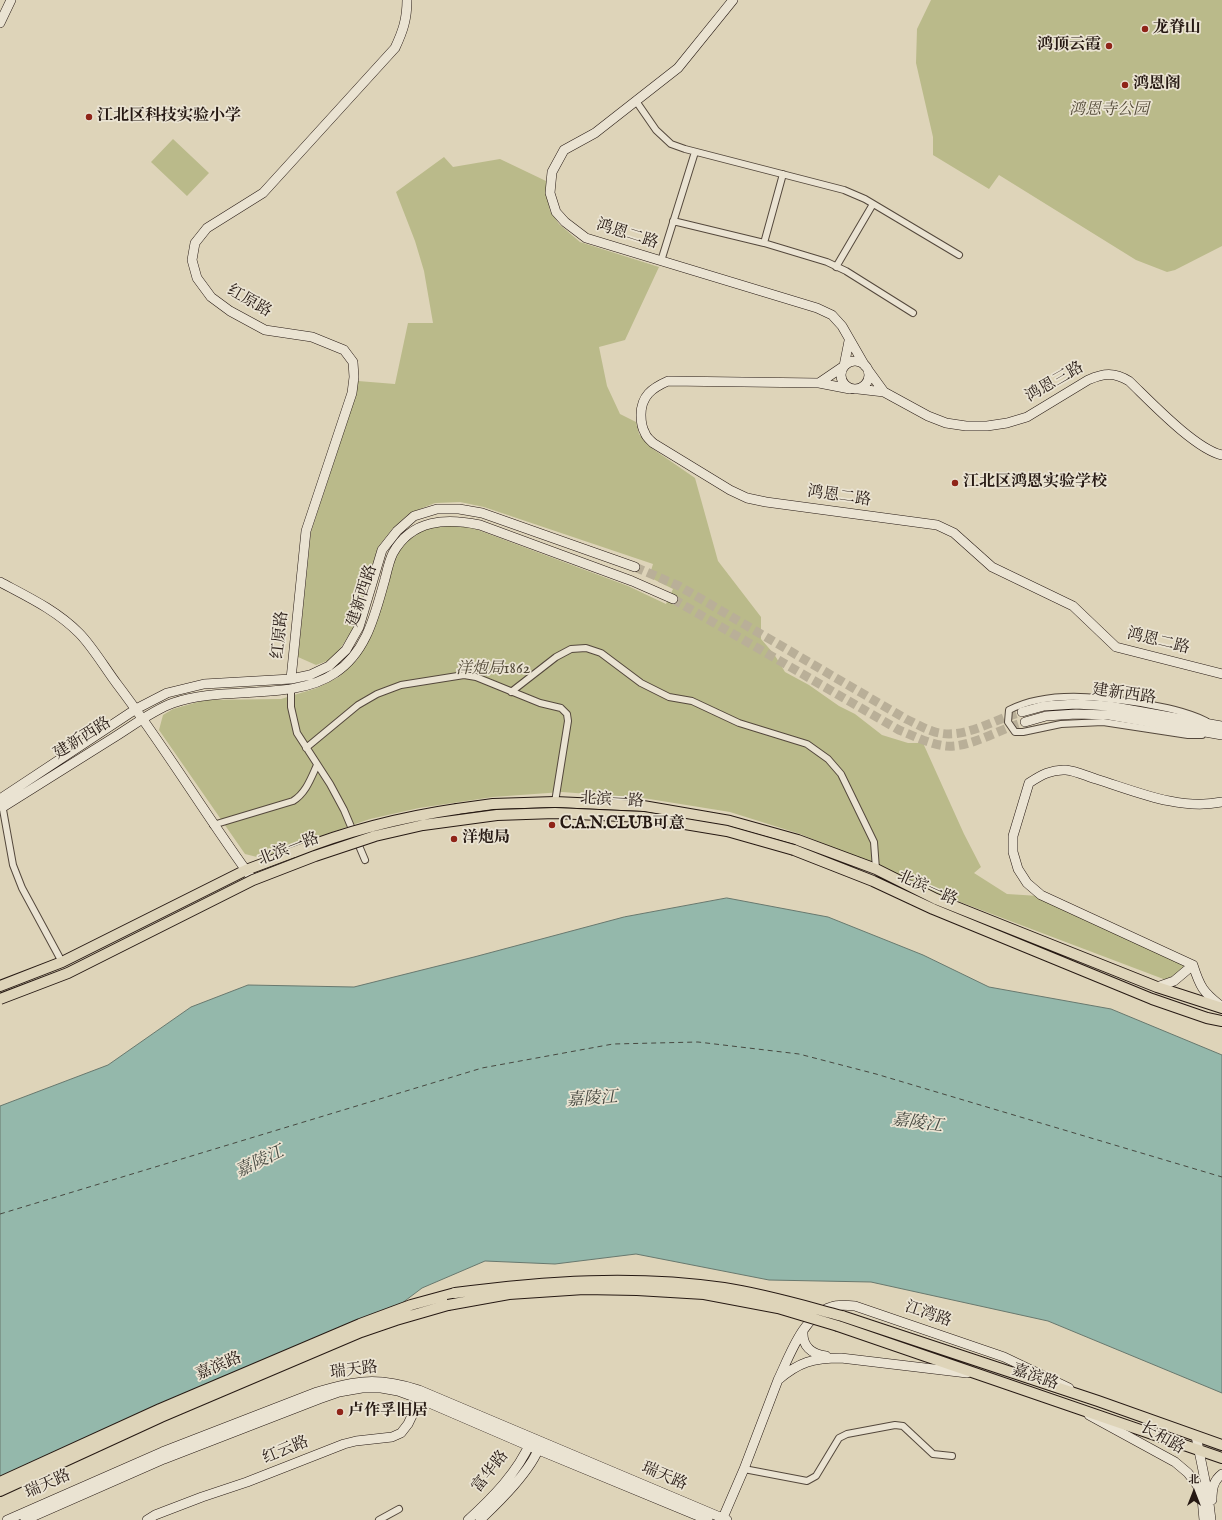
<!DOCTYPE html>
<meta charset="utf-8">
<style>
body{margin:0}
#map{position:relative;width:1222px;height:1520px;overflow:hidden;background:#ded4b9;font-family:"IM FELL English","Noto Serif SC",serif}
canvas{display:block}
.north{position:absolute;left:1174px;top:1472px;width:40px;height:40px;-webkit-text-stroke:3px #eae3d2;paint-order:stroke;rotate:0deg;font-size:11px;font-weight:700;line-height:16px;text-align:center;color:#261913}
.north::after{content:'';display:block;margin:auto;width:14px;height:18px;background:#261913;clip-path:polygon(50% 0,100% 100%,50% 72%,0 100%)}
</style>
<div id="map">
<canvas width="1222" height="1520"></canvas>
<div class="north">北</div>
</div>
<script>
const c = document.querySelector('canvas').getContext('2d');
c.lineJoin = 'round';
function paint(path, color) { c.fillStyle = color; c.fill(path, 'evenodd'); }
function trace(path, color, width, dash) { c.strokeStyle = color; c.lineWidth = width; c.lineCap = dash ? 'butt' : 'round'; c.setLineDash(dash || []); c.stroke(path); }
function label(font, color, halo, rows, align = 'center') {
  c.font = font + ' "IM FELL English","Noto Serif SC",serif'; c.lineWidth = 3.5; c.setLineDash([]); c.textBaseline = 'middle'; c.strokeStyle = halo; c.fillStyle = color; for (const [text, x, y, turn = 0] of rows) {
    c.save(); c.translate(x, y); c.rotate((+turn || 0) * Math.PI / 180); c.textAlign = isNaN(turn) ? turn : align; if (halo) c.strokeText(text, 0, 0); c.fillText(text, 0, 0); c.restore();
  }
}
const green = new Path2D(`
 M931 0H1222V246L1175 270 1167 272 1136 260 999 175 989 189 933 155V137L916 63 917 29Z
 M173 139 209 173 187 196 151 162Z
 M444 157 453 167 500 159 546 181V192L550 211 559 224 580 242 659 267 625 340 599 347 607 386 620 414 636 422 639 434 653 449 695 478 718 561 761 617V639L774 654 785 672 809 685 839 706 855 714 882 735 908 743H923L964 834 981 867 974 873 1007 894 1039 896 1183 964V970L1166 980 939 894 886 869 800 834 730 812 643 798 562 792 493 797 419 808 370 819 309 840 261 858 245 854 159 730 163 715 173 709 205 700 281 699 317 688 339 677 357 660 372 631 395 555 409 538 425 527 462 524 628 586 666 604 673 589 649 577 653 564 484 507 460 502 435 503 410 513 393 528 378 547 354 627 342 646 330 660 316 665 298 657 311 532 356 395 358 381 395 384 408 323H433L424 271 415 241 396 192Z`);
const water = new Path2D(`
 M727 898 828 917 923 955 989 987 1111 1009 1222 1055V1393L1048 1321 871 1282 769 1280 636 1254 555 1264 485 1261 422 1288 361 1334 0 1481V1106L108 1065 191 1007 248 985 354 987 474 957 624 917Z`);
const ferry = new Path2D(`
 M0 1214 482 1068 613 1044 698 1042 799 1054 876 1074 1222 1177`);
const secondaryTunnel = new Path2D(`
 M635 567 679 586 906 719C915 723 923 728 932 731 962 742 993 719 1022 712
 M673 599 899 730C914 736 929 744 946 746 971 748 1001 728 1025 722`);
const street = new Path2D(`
 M636 101 656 130 671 144 685 149 844 190 865 199 959 255
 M673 221 764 243 827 262 846 271 913 313
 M764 243 783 174
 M661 261 695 152
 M836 267 873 204
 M291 689V707L297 733 330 784 344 810 365 860
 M511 692 556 657 571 649 586 648 601 653 641 683 669 697 692 701 739 723 807 744 828 759 841 774 874 842 876 869
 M1202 735H1188L1103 722 1061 724 1023 732H1015L1008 722 1009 710C1048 690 1099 697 1141 703 1163 707 1185 711 1206 721
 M306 748 358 705 377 694 401 685 464 675 476 677 540 703 561 708 567 714 568 721 555 802
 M2 804 13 865 22 888 62 962
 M213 825 293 801C306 793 311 778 317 765
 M744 1469 807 1481 816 1476 839 1438 847 1434 895 1425 903 1426 933 1454 952 1456
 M379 1520 399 1509`);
const secondary = new Path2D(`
 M733 0 678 68 595 133 564 150 552 172 550 193 556 212 565 222 586 238 817 308 832 315 842 326 865 366
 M0 23 11 0
 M841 375a14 14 0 1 1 28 0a14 14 0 1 1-28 0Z
 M868 370 884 392
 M819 383 844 366 849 341
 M850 389 819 383 668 381C652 388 641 396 641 415 641 420 642 428 645 433 646 437 650 440 653 443L730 490 747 498 766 502 937 525 954 533 992 567 1073 606 1116 647 1222 674
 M858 389 884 392 928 416 946 423 966 426H987L1007 423 1027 417 1088 380C1104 373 1114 372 1129 381 1150 401 1195 449 1222 455
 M0 582C28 597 56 610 79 633 92 646 105 668 117 684 165 747 206 816 253 880
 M291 679 306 531 352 393 354 377 353 362 344 350 312 337 265 330 230 311 211 297 197 278 192 260 195 243 207 228 263 193 395 48C403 31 407 19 407 0
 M1022 712 1044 706 1076 704 1109 706 1222 726
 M1025 722 1046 716 1076 714 1109 715 1222 735
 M0 799 136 709 167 693 204 684 291 679 310 675 329 666 346 650 359 627 382 550 397 531 414 516 437 509H459L482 513 635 567
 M3 807C40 784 76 761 113 738 131 727 153 710 173 703 222 685 293 702 335 673 367 652 375 614 385 579 387 571 389 561 393 553 412 519 446 518 480 525L632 581 673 599
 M1193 965 1041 895 1027 883 1018 869 1013 852V836L1029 783C1041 775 1052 769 1066 770 1076 771 1086 776 1096 779 1135 791 1180 811 1222 802
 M1157 987 1174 981 1193 965C1200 987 1203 992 1221 1006
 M803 1331C802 1346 811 1354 826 1356
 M967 1373 841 1358C813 1358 799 1362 778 1380 790 1355 803 1316 831 1307 838 1304 847 1305 855 1306L1004 1357 1069 1388
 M1089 1415 1175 1462 1188 1473 1197 1485 1202 1498 1204 1520
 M1196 1436 1208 1495 1211 1520
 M1212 1500C1212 1489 1213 1481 1222 1474
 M7 1520 162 1452 317 1392C356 1380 379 1377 419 1390L727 1520
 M25 1520 164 1459 319 1399 339 1392 362 1388H381L398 1391 420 1399 529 1446 708 1520
 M147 1520 155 1515 202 1497 247 1482 344 1444 356 1441 392 1437 401 1433 408 1424 420 1399
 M468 1520C492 1498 518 1472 531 1441
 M480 1520C499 1502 532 1470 540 1445
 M722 1520 744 1469 778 1380`);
const primary = new Path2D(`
 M457 809 493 804 555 802 643 806 730 821 798 840 876 869 936 899 1157 987 1222 1008
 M794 850 873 881 933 909 1152 999 1207 1018 1222 1021
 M0 986 62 962 246 870 294 852
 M842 1316 1098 1401 1222 1445
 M838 1326 1222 1458
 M0 1482 160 1409 360 1324 411 1305 455 1293
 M0 1491 161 1417 361 1332 396 1320 448 1305`);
const primaryBridge = new Path2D(`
 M294 852C347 831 402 817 457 809
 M0 999 68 973 253 880 315 856 375 836 423 825 497 815 555 813 643 817 727 831 794 850
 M455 1293C544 1281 635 1275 724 1288 764 1294 804 1306 842 1316
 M448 1305 509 1294 584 1289 637 1290 704 1294 778 1308 838 1326`);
const markers = [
 [1145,29,4,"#8f2418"],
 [1109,46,4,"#8f2418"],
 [1125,85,4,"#8f2418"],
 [89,117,4,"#8f2418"],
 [955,483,4,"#8f2418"],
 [552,825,4,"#8f2418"],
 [454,839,4,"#8f2418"],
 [340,1412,4,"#8f2418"]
];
const poiNames = [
 ["龙脊山",1153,29],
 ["鸿顶云霞",1101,46,"right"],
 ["鸿恩阁",1133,85],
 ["江北区科技实验小学",97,117],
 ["江北区鸿恩实验学校",963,483],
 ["C.A.N.CLUB可意",560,825],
 ["洋炮局",462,839],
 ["卢作孚旧居",348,1412]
];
const parkNames = [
 ["鸿恩寺公园",1109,111],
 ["洋炮局1862",493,670]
];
const streetNames = [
 ["鸿恩二路",627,235,18],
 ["红原路",249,302,30],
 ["鸿恩三路",1055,383,-30],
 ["鸿恩二路",839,497,8],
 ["建新西路",363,596,-72],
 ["红原路",281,635,-84],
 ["鸿恩二路",1158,642,14],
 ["建新西路",1124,695,8],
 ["建新西路",83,739,-32],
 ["北滨一路",612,801,3],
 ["北滨一路",289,850,-21],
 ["北滨一路",927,889,24],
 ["江湾路",928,1315,19],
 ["嘉滨路",219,1367,-23],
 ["瑞天路",354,1371,-7],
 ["嘉滨路",1035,1378,19],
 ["长和路",1162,1439,30],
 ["红云路",286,1451,-22],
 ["富华路",491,1472,-52],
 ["瑞天路",664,1477,23],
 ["瑞天路",48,1485,-24]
];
const waterNames = [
 ["嘉陵江",592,1100,-4],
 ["嘉陵江",917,1124,8],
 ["嘉陵江",260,1163,-26]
];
paint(green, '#baba8a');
paint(water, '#94b8ab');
trace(water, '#68786e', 1);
trace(ferry, '#474941', 1, [5, 4]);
trace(secondaryTunnel, '#b9af98', 9, [9, 4.5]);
trace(street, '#54483c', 8);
trace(secondary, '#261913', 10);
trace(primary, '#261913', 12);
trace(street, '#eae3d2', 6);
trace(secondary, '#eae3d2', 9);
trace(primary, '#ded4b9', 10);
trace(primaryBridge, '#261913', 12, []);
trace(primaryBridge, '#ded4b9', 10);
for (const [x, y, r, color] of markers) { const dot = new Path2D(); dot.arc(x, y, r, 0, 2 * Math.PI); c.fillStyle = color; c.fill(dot); trace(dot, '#eae3d2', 1.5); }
label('bold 16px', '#261913', '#eae3d2', poiNames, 'left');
label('italic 16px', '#524937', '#eae3d2', parkNames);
label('16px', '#261913', '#eae3d2', streetNames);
label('italic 17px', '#474941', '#eae3d2', waterNames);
</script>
